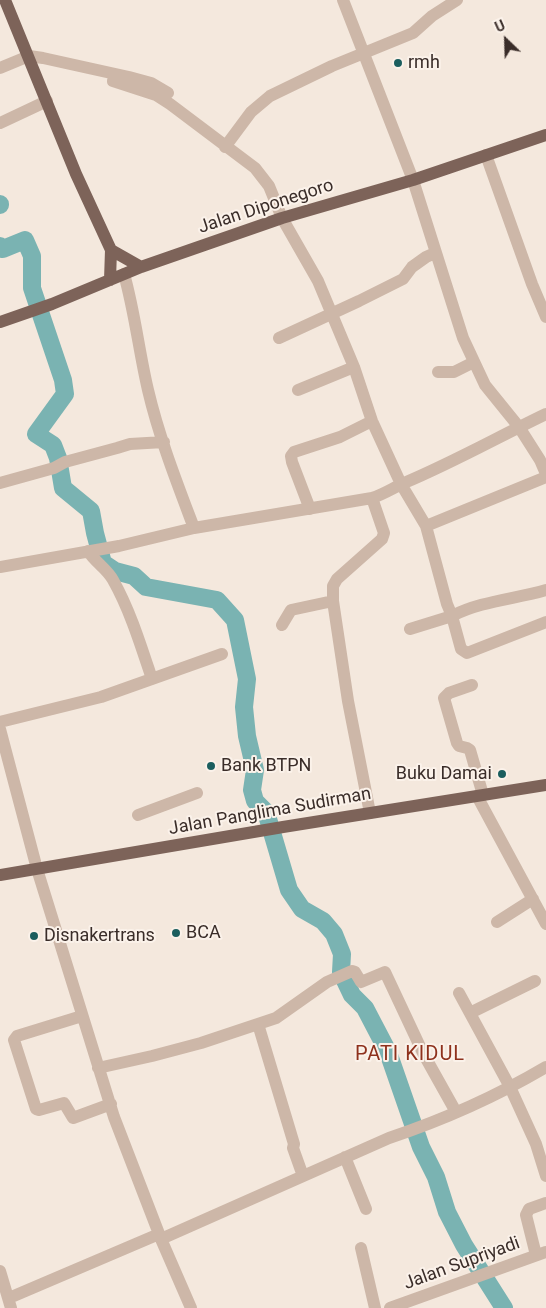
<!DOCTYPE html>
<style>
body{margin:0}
#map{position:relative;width:546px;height:1308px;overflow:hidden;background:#f4e8dd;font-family:Roboto,sans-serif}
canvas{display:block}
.north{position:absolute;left:481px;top:15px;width:50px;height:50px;-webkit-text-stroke:4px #fbf2ea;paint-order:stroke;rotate:336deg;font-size:14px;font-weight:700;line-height:20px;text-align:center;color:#3a2d29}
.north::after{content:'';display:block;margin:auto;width:18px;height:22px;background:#3a2d29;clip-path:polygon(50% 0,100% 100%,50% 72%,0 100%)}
</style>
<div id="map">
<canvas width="546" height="1308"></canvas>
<div class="north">U</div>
</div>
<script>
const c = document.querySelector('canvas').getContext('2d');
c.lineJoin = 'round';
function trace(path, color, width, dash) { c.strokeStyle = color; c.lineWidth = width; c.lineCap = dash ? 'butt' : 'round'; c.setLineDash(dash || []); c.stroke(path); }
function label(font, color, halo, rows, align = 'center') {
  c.font = font + ' Roboto,sans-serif'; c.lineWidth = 4; c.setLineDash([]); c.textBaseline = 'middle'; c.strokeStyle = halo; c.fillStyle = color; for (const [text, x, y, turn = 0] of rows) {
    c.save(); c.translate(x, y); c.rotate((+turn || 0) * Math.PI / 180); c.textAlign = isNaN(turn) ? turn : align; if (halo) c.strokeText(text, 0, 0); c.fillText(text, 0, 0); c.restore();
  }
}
const river = new Path2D(`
 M0 205V204
 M0 246 3 249 25 240 32 256V288L63 380 65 394 36 434 53 445 58 458 63 488 91 511 95 533 103 563 115 571 134 576 146 587 217 600 235 620 247 679 244 707 247 736 255 770 252 790 255 801 266 812 289 890 302 909 323 921 334 934 342 954 341 972 352 995 365 1008 388 1052 421 1147 436 1177 447 1212 464 1245 504 1308`);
const minor = new Path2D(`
 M343 0 413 180 463 338 485 385 519 427 540 460 546 474
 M0 68 29 56 43 58 129 77 151 83 168 93
 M114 74 113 81 156 95 170 104 255 168 269 186 282 218 318 281 354 367 372 421 401 484 426 526 447 604 452 616C481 601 515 599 546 590
 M0 123 47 101
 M225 147 251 112 270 96 332 66 413 33 432 16 457 0
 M486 155 532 284 546 317
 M124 274C135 313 139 352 148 390 159 437 177 483 194 528
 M279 338 359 301 403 279 412 267 426 257 435 253
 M438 372H454L474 362
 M298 390 354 367
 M0 483 54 468 65 462 117 448 130 444 164 442
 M310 509 292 462 291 456 294 452 340 437 372 421
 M426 526 546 477
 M88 551C95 562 107 569 113 580 130 610 141 646 152 679
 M0 567 119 546 194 528 372 498C384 494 393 488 404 483 452 463 498 437 546 414
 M282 625 291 610 333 601
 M410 629 452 616 461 649 467 653 546 622
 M472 685 449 693 444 698 457 743 459 746 467 748 470 750 483 795
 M0 722 101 697 222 654
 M0 729 37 869 114 1117 161 1239 191 1308
 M477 796 546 924
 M370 813 348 701 333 601V586L337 579 382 539 384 533 372 498
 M138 815 197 793
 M497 922 533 899
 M459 993 510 1087 536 1144 546 1176
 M470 1013 535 981
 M82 1016 17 1036 14 1040 36 1109 39 1110 64 1103 73 1118 111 1104
 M258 1024 294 1144 293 1148 303 1176
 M98 1068 152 1056 201 1043 276 1018 327 982 352 971 355 972 361 982 385 972 423 1053 456 1112
 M345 1157 366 1209
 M161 1239 389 1138C443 1120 497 1096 546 1067
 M361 1248 375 1308
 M536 1255 526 1215 529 1209 546 1203
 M0 1271 11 1308
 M9 1298 159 1234
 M390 1308 546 1252`);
const major = new Path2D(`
 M5 0 76 174 111 250 110 280
 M111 250 141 267
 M0 322 52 304 141 267 282 218 413 180 546 135
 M0 875 283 827 546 785`);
const markers = [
 [398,63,5,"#1b5e5e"],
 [211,766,5,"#1b5e5e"],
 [502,774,5,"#1b5e5e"],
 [176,933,5,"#1b5e5e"],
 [34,936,5,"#1b5e5e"]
];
const poiNames = [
 ["rmh",408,63],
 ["Bank BTPN",221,766],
 ["Buku Damai",492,774,"right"],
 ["BCA",186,933],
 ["Disnakertrans",44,936]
];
const streetNames = [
 ["Jalan Diponegoro",266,207,-18],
 ["Jalan Panglima Sudirman",270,812,-10],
 ["Jalan Supriyadi",462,1264,-20]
];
const quarterNames = [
 ["PATI KIDUL",410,1055]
];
trace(river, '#7ab3b2', 18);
trace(minor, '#cdb7a8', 12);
trace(major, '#7d6359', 12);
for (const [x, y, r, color] of markers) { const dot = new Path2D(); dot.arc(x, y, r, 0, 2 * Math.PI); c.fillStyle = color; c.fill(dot); trace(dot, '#fbf2ea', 2); }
label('18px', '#3a2d29', '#fbf2ea', poiNames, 'left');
label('18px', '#3a2d29', '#fbf2ea', streetNames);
c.letterSpacing = '1px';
label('20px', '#8e311c', '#fbf2ea', quarterNames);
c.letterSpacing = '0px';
</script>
